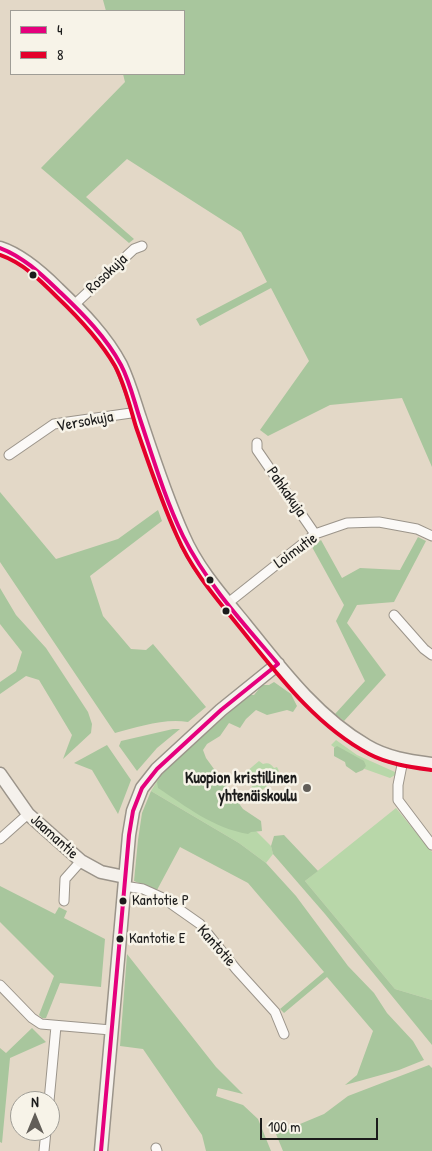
<!DOCTYPE html>
<meta charset="utf-8">
<style>
body{margin:0}
#map{position:relative;width:432px;height:1151px;overflow:hidden;background:#e3d8c7;font-family:"Patrick Hand",sans-serif}
canvas{display:block}
.legend{position:absolute;left:10px;top:10px;width:175px;height:65px;box-sizing:border-box;background:#f7f3e8;border:1px solid #9f9d96;margin:0;padding:6px 9px;list-style:none;font-size:15px;color:#1c1c1c}
.legend li{display:flex;align-items:center;gap:10px;height:25px}
.legend b{width:25px;border:1px solid #9f9d96}
.north{position:absolute;left:10px;top:1091px;width:50px;height:50px;box-sizing:border-box;background:#f7f3e8;border:1px solid #9f9d96;border-radius:50%;rotate:0deg;font-size:14px;font-weight:700;line-height:20px;text-align:center;color:#1c1c1c}
.north::after{content:'';display:block;margin:auto;width:18px;height:22px;background:#625e58;clip-path:polygon(50% 0,100% 100%,50% 72%,0 100%)}
.scale{position:absolute;left:260px;top:1118px;width:118px;height:22px;box-sizing:border-box;border:2px solid #1c1c1c;border-top:0;padding-left:6px;font-size:15px;line-height:18px;white-space:nowrap;color:#1c1c1c;-webkit-text-stroke:4px #f7f3e8;paint-order:stroke}
</style>
<div id="map">
<canvas width="432" height="1151"></canvas>
<ul class="legend">
<li><b style="height:6px;background:#e5007d"></b>4</li>
<li><b style="height:6px;background:#e4002b"></b>8</li>
</ul>
<div class="north">N</div>
<div class="scale">100 m</div>
</div>
<script>
const c = document.querySelector('canvas').getContext('2d');
c.lineJoin = 'round';
function paint(path, color) { c.fillStyle = color; c.fill(path, 'evenodd'); }
function trace(path, color, width, dash) { c.strokeStyle = color; c.lineWidth = width; c.lineCap = dash ? 'butt' : 'round'; c.setLineDash(dash || []); c.stroke(path); }
function label(font, color, halo, rows, align = 'center') {
  c.font = font + ' "Patrick Hand",sans-serif'; c.lineWidth = 5; c.setLineDash([]); c.textBaseline = 'middle'; c.strokeStyle = halo; c.fillStyle = color; for (const [text, x, y, turn = 0] of rows) {
    c.save(); c.translate(x, y); c.rotate((+turn || 0) * Math.PI / 180); c.textAlign = isNaN(turn) ? turn : align; if (halo) c.strokeText(text, 0, 0); c.fillText(text, 0, 0); c.restore();
  }
}
const green = new Path2D(`
 M336 740 357 755 395 772V775L390 778 362 768 331 745Z
 M259 761 263 764C268 762 271 764 274 768L277 767 279 771 271 779 273 782 256 794 251 790 252 786 246 772Z
 M165 768 255 830 271 846 273 854 266 863 239 843 151 791Z
 M396 808 432 852V1000L395 989 305 881Z`);
const forest = new Path2D(`
 M103 0H432V467L402 398 330 405 268 436 260 430 309 361 271 288 200 326 196 319 267 282 241 232 127 159 86 197 134 239 129 243 41 168 125 82 123 74H184V11H106Z
 M0 492 56 559 118 539 158 510 162 521 90 576 103 616 131 649 146 650 153 644 206 707 188 722C164 718 138 727 115 733L0 562Z
 M418 537 426 541 394 602 357 605 347 623 386 675 344 721 335 714 365 681 336 621 344 605 312 547 321 540 342 578 360 568 400 570Z
 M0 588 16 615 46 648 88 712 92 724 91 733 63 759 72 735 39 680 26 676 0 694V682L16 671 22 652 0 624Z
 M274 682 291 694 297 706 293 712 287 710 267 715 256 710 246 719 240 728 229 723 220 736 207 744 203 750 206 758 243 809 261 821 262 831 251 832 248 834C213 828 187 807 158 788L157 782 167 768 241 702 250 695H254L262 685H269Z
 M173 729H180L157 748 137 771 119 746 121 741Z
 M107 745 131 780 118 814 92 770 74 763Z
 M337 746 364 761 366 766 363 770 356 773 346 766 345 762 334 756V748Z
 M151 791 239 843 266 863 296 896 348 966 374 993 387 1013 413 1041 424 1060 399 1070 345 1085 357 1075 373 1031 327 977 284 1013 280 1009 324 972 248 883 180 847 157 890 134 881 138 840 142 813Z
 M284 835 318 871 305 881 395 989 432 1000V1045L325 914 273 854 271 846 274 836Z
 M0 886 55 914 59 907 67 911 64 918 105 939 101 987 60 983 46 1018H42L39 1015 54 976 0 922Z
 M127 954 216 1067 243 1094 218 1088 216 1096 243 1105 258 1119 271 1151H206L202 1135 143 1049 120 1046Z
 M32 1028 46 1042 10 1058 2 1143 0 1142V1048L6 1053Z
 M429 1065 432 1068V1151H283L276 1134 324 1114 348 1096Z`);
const street = new Path2D(`
 M74 305 134 249 142 246
 M257 443V450L315 534
 M9 455 54 424 138 412
 M228 603 315 534 347 523 379 522 417 529 432 536
 M394 615 424 649 432 655
 M403 760 398 785V800L432 845
 M0 839 28 814
 M124 886 143 889 163 898 200 924 236 969 275 1012 284 1034
 M64 901 65 879 81 861
 M0 985 32 1018 41 1024 111 1030
 M49 1101 56 1026
 M156 1148 157 1151
 M44 1151 46 1131`);
const secondary = new Path2D(`
 M0 248C22 255 42 273 58 289 81 311 106 336 121 365 129 382 134 400 140 418 153 457 166 497 183 535 197 568 222 596 245 624 281 669 317 717 367 746 387 758 410 761 432 764
 M0 774 28 814 81 861 101 872 125 877
 M101 1151 129 835 133 811 142 788 157 769 221 710 278 664`);
const bus1 = new Path2D(`
 M0 248C24 257 42 275 61 293 83 314 106 337 121 365 130 382 134 401 140 419 153 458 165 499 183 536 207 584 244 624 278 664L221 710 157 769 142 788 133 811 129 835 101 1151`);
const bus2 = new Path2D(`
 M0 255C23 263 40 280 57 297 79 318 100 340 115 366 125 385 130 407 136 427 149 464 161 501 177 536 192 571 217 599 241 629 278 675 316 726 369 754 388 764 410 767 431 770`);
const markers = [
 [33,275,4.5,"#1c1c1c"],
 [210,580,4.5,"#1c1c1c"],
 [226,611,4.5,"#1c1c1c"],
 [307,788,5,"#625e58"],
 [123,901,4.5,"#1c1c1c"],
 [120,939,4.5,"#1c1c1c"]
];
const busNames = [
 ["Kantotie P",132,901],
 ["Kantotie E",129,939]
];
const streetNames = [
 ["Rosokuja",107,274,-43],
 ["Versokuja",85,422,-10],
 ["Pahkakuja",286,492,55],
 ["Loimutie",296,551,-36],
 ["Jaamantie",54,837,42],
 ["Kantotie",216,946,49]
];
const poiNames = [
 ["Kuopion kristillinen",297,779],
 ["yhtenäiskoulu",297,797]
];
paint(green, '#b8d7a9');
paint(forest, '#a8c69d');
trace(street, '#9b948a', 11);
trace(secondary, '#9b948a', 15);
trace(street, '#fbf9f7', 9);
trace(secondary, '#f5f1ec', 12);
trace(bus1, '#e5007d', 4);
trace(bus2, '#e4002b', 4);
for (const [x, y, r, color] of markers) { const dot = new Path2D(); dot.arc(x, y, r, 0, 2 * Math.PI); c.fillStyle = color; c.fill(dot); trace(dot, '#f7f3e8', 2); }
label('15px', '#1c1c1c', '#f7f3e8', busNames, 'left');
label('16px', '#1c1c1c', '#f7f3e8', streetNames);
label('bold 16px', '#1c1c1c', '#f7f3e8', poiNames, 'right');
</script>
